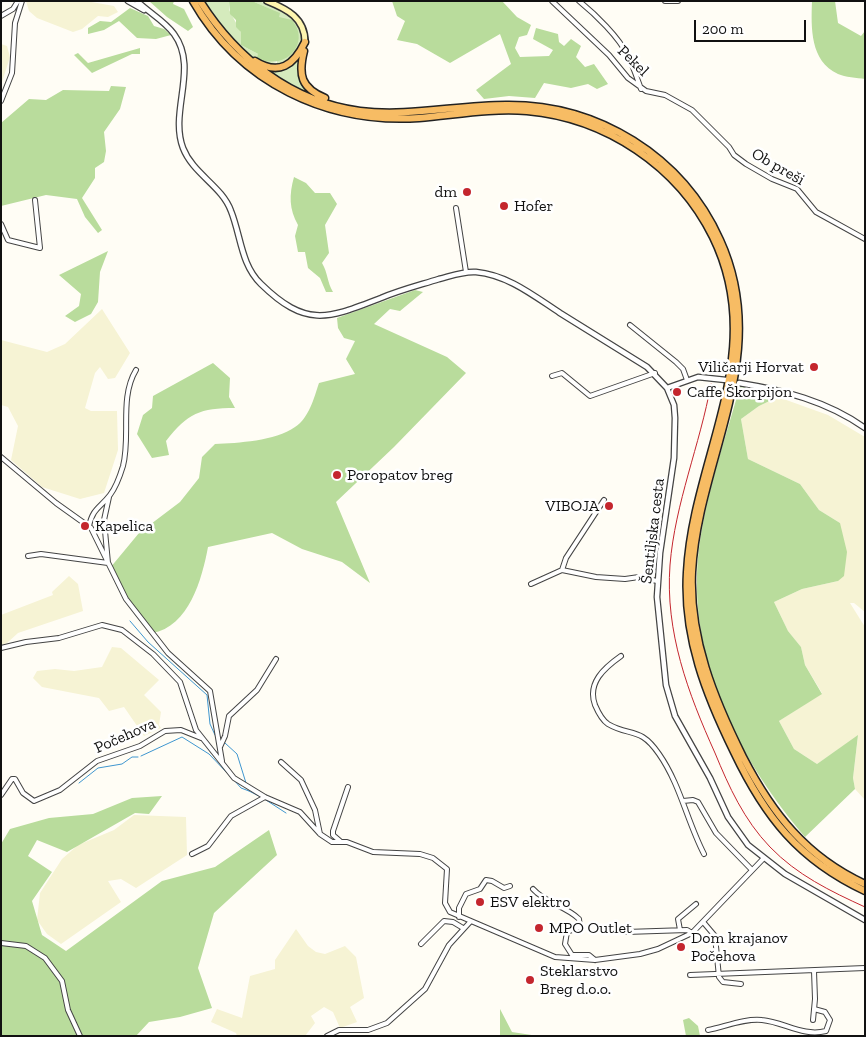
<!DOCTYPE html>
<meta charset="utf-8">
<style>
body{margin:0}
#map{position:relative;width:866px;height:1037px;overflow:hidden;background:#fffdf5;font-family:"Zilla Slab",serif}
canvas{display:block}
.frame{position:absolute;inset:0;border:2px solid #111;pointer-events:none}
.scale{position:absolute;left:694px;top:20px;width:112px;height:22px;box-sizing:border-box;border:2px solid #111;border-top:0;padding-left:6px;font-size:15px;line-height:18px;white-space:nowrap;color:#111;-webkit-text-stroke:4px #fff;paint-order:stroke}
</style>
<div id="map">
<canvas width="866" height="1037"></canvas>
<div class="frame"></div>
<div class="scale">200 m</div>
</div>
<script>
const c = document.querySelector('canvas').getContext('2d');
c.lineJoin = 'round';
function paint(path, color) { c.fillStyle = color; c.fill(path, 'evenodd'); }
function trace(path, color, width, dash) { c.strokeStyle = color; c.lineWidth = width; c.lineCap = dash ? 'butt' : 'round'; c.setLineDash(dash || []); c.stroke(path); }
function label(font, color, halo, rows, align = 'center') {
  c.font = font + ' "Zilla Slab",serif'; c.lineWidth = 5; c.setLineDash([]); c.textBaseline = 'middle'; c.strokeStyle = halo; c.fillStyle = color; for (const [text, x, y, turn = 0] of rows) {
    c.save(); c.translate(x, y); c.rotate((+turn || 0) * Math.PI / 180); c.textAlign = isNaN(turn) ? turn : align; if (halo) c.strokeText(text, 0, 0); c.fillText(text, 0, 0); c.restore();
  }
}
const farmland = new Path2D(`
 M26 1H86L114 6 118 12 108 17 98 16 82 29 73 32 37 18 29 11Z
 M1 44 7 46 10 57 2 82Z
 M102 309 130 353 115 378 108 379 100 367 95 373 85 408 91 411H117L118 450 104 493 80 499 42 487 11 460 18 426 8 407 1 405V340L47 352 65 344Z
 M778 397 828 415 865 437V612L854 603H850L865 627V800L855 789 853 778 858 736 817 764 794 749 779 721 822 693 805 665 801 647 788 631 774 602 802 589 838 581 840 523 819 510 800 484 748 459 741 419 759 406Z
 M69 576 78 584 83 611 18 633 7 643 1 645V615L53 595 52 592Z
 M112 647 121 648 159 680 144 695 161 712 159 725 161 728 144 736 124 707 109 711 99 698 42 687 33 678 37 671 55 669 74 671 102 667Z
 M134 815 186 817 187 855 136 888 121 879 108 881 121 902 61 944 47 934 37 920 40 893 62 859 78 845 114 830Z
 M296 929 308 946 316 952 325 954 345 946 356 957 364 998 350 1007 357 1022 340 1028 333 1012 324 1007 311 1016 315 1023 305 1036H237L236 1033 211 1022 217 1009 242 1018 250 976 275 969V960Z`);
const green = new Path2D(`
 M204 1H229V10L241 32V45L258 54 263 60 277 63 279 13 252 1C279 1 322 30 293 58 290 62 281 64 276 66L257 61 235 42Z
 M301 54 299 66 311 94 285 82 263 67 275 69Z`);
const forest = new Path2D(`
 M149 1H174L173 4 184 9 193 27 188 31 167 17Z
 M229 1H252L280 13 279 17 292 20C312 44 284 72 257 58L258 54 241 45V32L236 27V20L230 14Z
 M392 1H502L517 17 531 25 527 35 519 37 515 48 520 57 549 56 553 50 533 39 536 28 558 34 559 42 564 46 571 39 581 46 576 57 585 67 594 64 608 84 597 89 588 84 571 88 544 83 535 98 509 96 484 99 476 90 511 64 500 34 450 63 417 44 397 40 405 21 397 16Z
 M812 1H835L838 23 861 36 865 31V79C857 78 845 77 838 74 810 61 811 28 812 1Z
 M130 8 148 16 154 26 164 29 171 35 156 39 137 38 119 21 104 30 88 34V28L100 21 111 22Z
 M140 48V54H132L92 73 74 55 78 53 88 63Z
 M111 86 126 87 120 109 104 132 106 151 104 162 95 168V178L82 198 102 230 98 233 85 217 77 199 46 195 1 206V123L29 99 46 100 63 90 109 91Z
 M294 177 306 183 315 193H330L337 204 325 225 329 253 322 263C328 273 327 282 333 292H326L320 278 308 268 305 252H298L295 236 298 225C289 209 289 195 294 177Z
 M108 251 100 272 98 302 91 314 75 322 65 316 79 306 81 294 59 275Z
 M415 290 423 292 400 311 390 309 374 324 447 357 466 373 394 447 336 502 370 583 342 562 302 549 272 533 208 547C202 579 189 627 152 633L126 600 110 568 139 533 180 502 199 478 202 457 215 444C238 443 275 441 295 427 309 418 314 398 319 383L355 374 346 359 355 341 344 338 338 328 337 318Z
 M213 363 230 378 229 397 235 408C200 408 188 413 166 441L169 455 152 458 137 434 143 415 152 408 153 396Z
 M740 386 778 397 759 406 741 419 748 459 800 484 819 510 840 523 847 552 844 576 838 581 802 589 774 602 788 631 801 647 805 665 822 694 779 721 794 749 817 764 858 735 853 778 855 789 805 837C743 764 694 672 697 574 699 514 724 444 740 386Z
 M162 796 149 814 135 813 67 852 37 840 28 856 52 872 32 901 42 935 66 951 162 881 215 867 269 830 277 855 214 913 198 968 212 1008 180 1017 149 1022 136 1036H1V844L10 829 49 818 93 814 132 798Z
 M500 1009 512 1032 538 1036H500Z
 M689 1018 698 1026 700 1036H686L683 1020Z`);
const stream = new Path2D(`
 M130 621 148 642 207 695 210 724 215 735
 M225 743 237 754 246 783
 M141 756 182 737 209 754 231 777
 M234 780 241 788 249 791
 M79 783 98 768 122 764 132 757H138
 M249 791 261 797
 M266 800 286 813
 M1 1035 2 1036`);
const minor = new Path2D(`
 M552 1 609 55 628 78 646 91 665 95 692 110 729 147 734 155 746 164 772 179 797 189 816 212 865 239
 M579 1C595 14 619 37 628 56 633 66 637 78 641 89
 M665 1H678
 M1 16 13 9 18 1
 M1 101 12 73 15 23 22 1
 M456 208 466 272
 M1 224 8 240 40 248 35 200
 M630 325 676 362 683 369 687 380
 M552 376 562 373 590 396 655 373
 M1 457 56 503 91 528 126 599 168 653 210 691 222 761
 M89 526C93 508 100 508 110 495 116 487 120 476 123 466 131 436 119 398 136 370
 M28 556 41 554 108 563 104 520 109 497
 M562 570 566 558 604 500
 M531 584 562 570 596 577 625 579 639 577 657 581
 M1 648 26 642 59 638 102 625 122 630 153 654 180 682 196 730 234 778 265 797 300 812 320 834 332 842H347L373 852 420 854 433 858 447 869 445 903 450 912 555 957 595 960 640 954 658 949 692 933 763 859
 M621 656C604 668 587 683 595 705 598 712 602 720 608 724 630 737 640 726 659 754 680 784 687 821 704 854
 M220 747 225 736 229 716 257 690 276 659
 M281 762 301 780 315 810 320 834
 M1 795 12 779H15L23 793 34 801 60 790 97 761 140 746 165 731 181 730 201 738
 M683 801 693 800 698 802 716 833 752 870
 M340 841 333 835V831L348 787
 M192 854 208 846 231 816 265 797
 M533 889C545 903 566 906 579 919L580 927 567 932 565 944 572 955H589L595 960
 M459 917V908L466 894 480 889 486 880 492 881 504 888 510 886
 M704 923 715 936 719 977 723 982 741 984
 M609 929 626 932 687 930 692 933
 M680 930 678 919 696 904
 M1 943 26 946 45 958 62 981 68 1010 80 1036
 M421 944 444 921 453 922 463 928
 M690 975 865 968
 M813 1020 815 999 814 971
 M708 1030C724 1027 745 1018 762 1020 784 1022 803 1037 826 1031L830 1020 825 1012 814 1009
 M327 1036 339 1030H368L387 1023 425 989 449 945 470 922`);
const tertiary = new Path2D(`
 M128 1 144 10
 M137 1C148 12 165 21 174 34 199 68 169 111 183 148 193 174 222 186 231 211 241 236 241 265 261 284 307 329 329 318 381 298 400 290 420 285 439 279 451 276 463 271 476 272 508 275 534 296 560 313 589 331 618 349 647 367L667 388 674 405 675 418 674 458 660 553 657 597 666 685 675 716 710 778 728 817 748 845 785 874 865 920
 M739 383C783 390 827 401 865 428
 M667 388 698 377 726 380`);
const secondary = new Path2D(`
 M267 1C287 9 305 18 305 42`);
const trunk = new Path2D(`
 M193 1C240 83 327 124 419 118 455 115 491 108 527 111 606 118 678 166 713 237 770 353 693 457 687 572 683 637 706 695 734 752 765 817 799 860 865 891
 M200 1C236 58 291 102 360 111 409 117 457 105 506 105 598 104 682 156 720 240 773 356 698 458 692 572 689 638 714 699 743 757 772 813 806 857 865 884
 M304 51C298 75 301 88 325 98
 M255 61C279 76 294 65 305 42`);
const rail = new Path2D(`
 M711 384C700 445 675 503 670 565 665 632 688 693 715 753 729 787 744 820 770 847 797 875 830 891 865 907`);
const markers = [
 [467,192,5,"#c4262e"],
 [504,206,5,"#c4262e"],
 [814,367,5,"#c4262e"],
 [677,392,5,"#c4262e"],
 [337,475,5,"#c4262e"],
 [609,506,5,"#c4262e"],
 [85,526,5,"#c4262e"],
 [480,902,5,"#c4262e"],
 [539,928,5,"#c4262e"],
 [681,947,5,"#c4262e"],
 [530,980,5,"#c4262e"]
];
const streetNames = [
 ["Pekel",633,61,44],
 ["Ob preši",778,167,30],
 ["Šentiljska cesta",653,531,-83],
 ["Počehova",125,736,-24]
];
const poiNames = [
 ["dm",457,192,"right"],
 ["Hofer",514,206],
 ["Viličarji Horvat",804,367,"right"],
 ["Caffe Škorpijon",687,392],
 ["Poropatov breg",347,475],
 ["VIBOJA",599,506,"right"],
 ["Kapelica",95,526],
 ["ESV elektro",490,902],
 ["MPO Outlet",549,928],
 ["Dom krajanov",691,938],
 ["Počehova",691,956],
 ["Steklarstvo",540,971],
 ["Breg d.o.o.",540,989]
];
paint(farmland, '#f6f3d4');
paint(green, '#d5ebbd');
paint(forest, '#b9dc9c');
trace(stream, '#3f96cf', 1);
trace(minor, '#444', 6);
trace(tertiary, '#444', 7);
trace(secondary, '#333', 8);
trace(trunk, '#222', 9);
trace(minor, '#fff', 4);
trace(tertiary, '#fff', 4.5);
trace(secondary, '#fff6b0', 5);
trace(trunk, '#f7bc64', 6);
trace(rail, '#c4262e', 1);
for (const [x, y, r, color] of markers) { const dot = new Path2D(); dot.arc(x, y, r, 0, 2 * Math.PI); c.fillStyle = color; c.fill(dot); trace(dot, '#fff', 2); }
label('16px', '#111', '#fff', streetNames);
label('16px', '#111', '#fff', poiNames, 'left');
</script>
